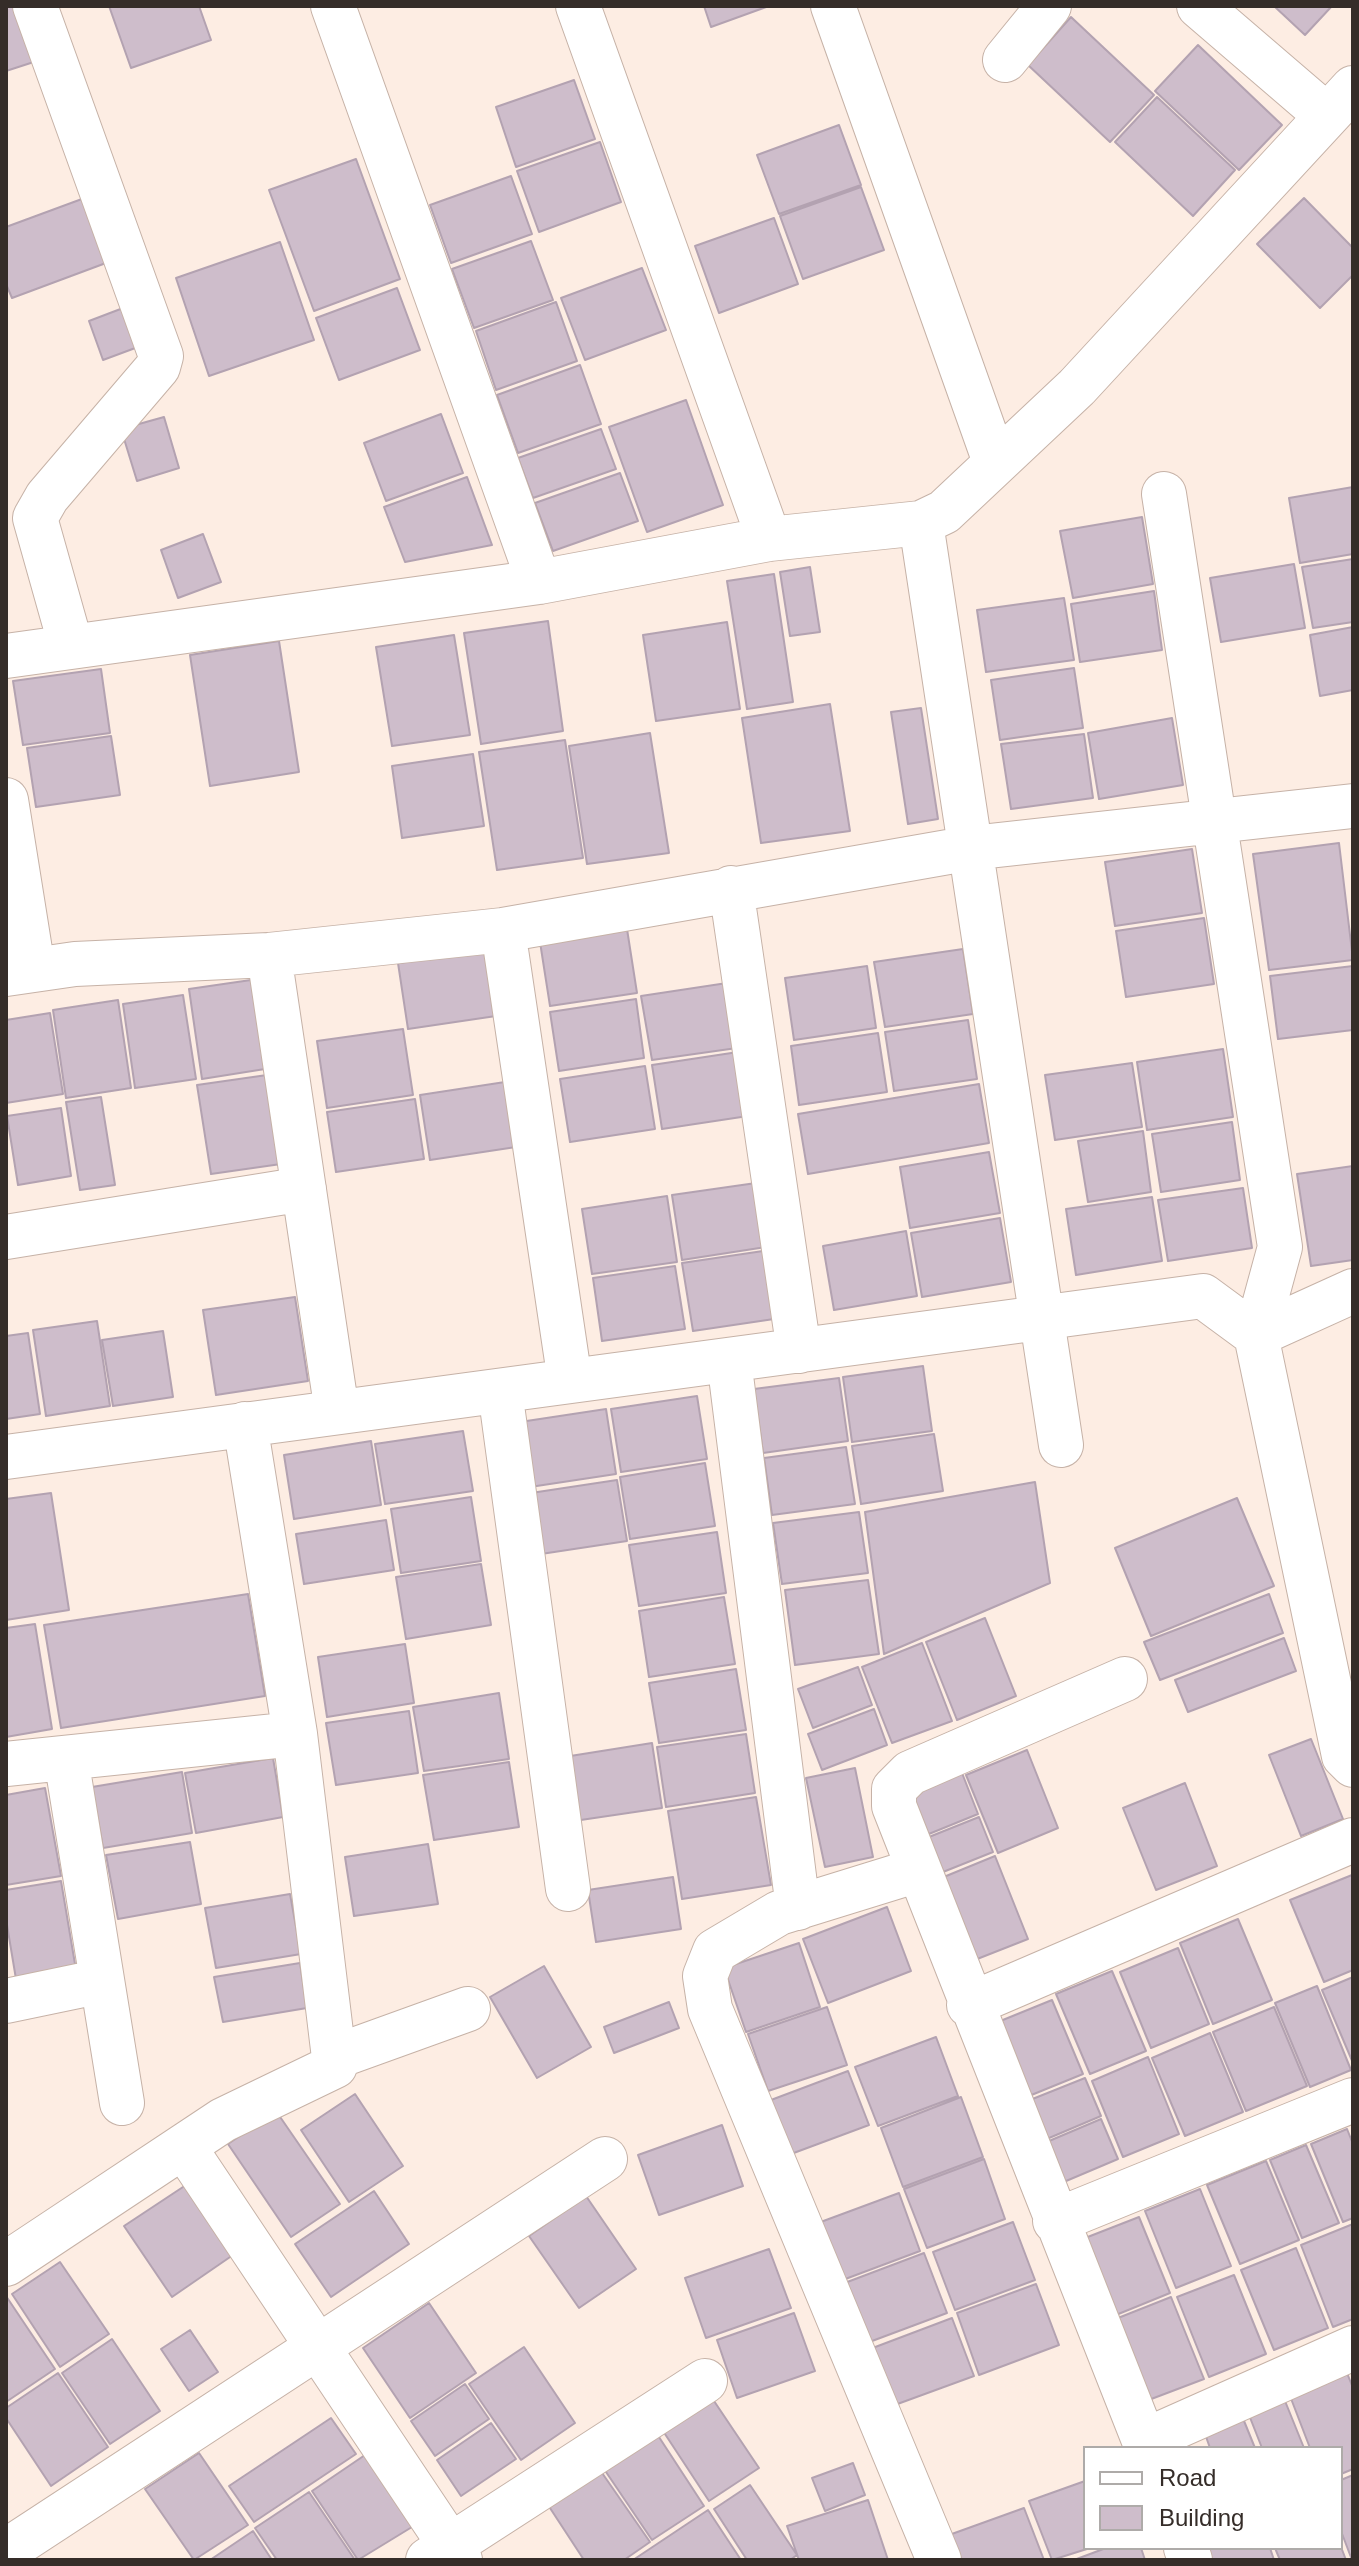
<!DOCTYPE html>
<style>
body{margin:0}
#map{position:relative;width:1359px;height:2566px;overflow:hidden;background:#fdede3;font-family:Arial,sans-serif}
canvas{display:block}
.frame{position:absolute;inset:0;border:8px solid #352d29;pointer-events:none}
.legend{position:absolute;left:1083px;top:2446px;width:260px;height:104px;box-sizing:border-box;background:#fff;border:2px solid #aeaba9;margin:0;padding:10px 14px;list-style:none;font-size:24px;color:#352d29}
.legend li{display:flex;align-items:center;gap:16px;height:40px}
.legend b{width:40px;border:2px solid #aeaba9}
</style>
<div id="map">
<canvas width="1359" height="2566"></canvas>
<div class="frame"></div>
<ul class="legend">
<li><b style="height:10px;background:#fff"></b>Road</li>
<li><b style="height:22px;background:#cebdcb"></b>Building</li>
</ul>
</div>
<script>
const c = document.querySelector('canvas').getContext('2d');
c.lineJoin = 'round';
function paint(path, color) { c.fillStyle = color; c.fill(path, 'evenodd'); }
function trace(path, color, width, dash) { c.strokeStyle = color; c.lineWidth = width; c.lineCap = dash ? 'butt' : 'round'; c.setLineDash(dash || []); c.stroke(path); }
const building = new Path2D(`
 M6 6H26L43 59 6 71Z
 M109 6H199L211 40 131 68Z
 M704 6H769L711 27Z
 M1274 6H1332L1305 35Z
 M1071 17 1154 95 1110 142 1028 65Z
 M1198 45 1282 125 1239 170 1155 91Z
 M574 80 595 139 516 167 496 107Z
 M1157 97 1235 170 1193 216 1115 142Z
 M839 125 861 185 779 214 757 155Z
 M600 142 621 202 539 232 517 171Z
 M356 159 400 279 314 311 269 190Z
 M511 176 532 234 451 263 430 205Z
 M861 187 884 250 803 279 780 216Z
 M90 196 114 260 12 298 6 284V227Z
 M1304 198 1353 248V275L1320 308 1257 244Z
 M774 218 798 284 719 313 695 246Z
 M531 241 553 300 474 328 452 269Z
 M280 242 314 340 209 376 176 278Z
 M642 268 666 330 585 360 561 298Z
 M397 288 420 350 339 380 316 318Z
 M556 302 577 361 496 390 476 331Z
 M131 305 146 344 103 360 89 321Z
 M580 365 601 424 518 453 497 395Z
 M686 400 723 505 647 532 609 427Z
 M441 414 463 473 386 501 364 443Z
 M164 417 179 468 137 481 121 429Z
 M601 429 616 469 533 498 518 458Z
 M620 473 638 521 553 551 535 503Z
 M467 477 492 545 405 562 384 507Z
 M1353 487V554L1300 563 1289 498Z
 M1142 517 1153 584 1073 598 1060 531Z
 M203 534 221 582 178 598 161 550Z
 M1353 559V622L1313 628 1302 567Z
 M1294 564 1305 628 1221 642 1210 578Z
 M810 567 820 632 790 636 780 572Z
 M774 574 793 702 747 709 727 581Z
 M1154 591 1162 650 1080 662 1071 604Z
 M1064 598 1074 660 986 672 977 610Z
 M548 621 563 731 481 744 464 633Z
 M727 622 740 709 656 721 643 635Z
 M1353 627V690L1320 696 1310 635Z
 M454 635 470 735 392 746 376 647Z
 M279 641 299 772 210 786 190 655Z
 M1074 668 1083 728 1000 740 991 680Z
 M101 669 110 733 23 745 13 681Z
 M830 704 850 831 761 843 742 718Z
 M921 708 938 819 908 824 891 712Z
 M1172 718 1183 785 1099 799 1088 733Z
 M650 733 669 853 587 864 569 746Z
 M1084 734 1093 798 1011 809 1001 744Z
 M111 736 120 795 36 807 27 748Z
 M565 740 583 858 497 870 479 752Z
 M473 754 484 826 402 838 392 766Z
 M1339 843 1353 960 1269 970 1253 854Z
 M1192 849 1202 913 1115 926 1105 862Z
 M1204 918 1214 984 1126 997 1116 931Z
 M627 929 637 993 550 1006 540 942Z
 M963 949 973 1014 885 1027 874 962Z
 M486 950 496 1016 408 1029 398 963Z
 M867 966 876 1028 794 1040 785 978Z
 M1353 966V1030L1278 1039 1270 976Z
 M251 980 265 1069 202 1079 189 989Z
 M727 983 737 1048 652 1060 641 996Z
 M183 995 196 1079 135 1088 123 1004Z
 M636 999 644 1058 559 1071 550 1012Z
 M118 1000 131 1088 66 1098 53 1010Z
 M50 1013 63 1094 6 1103V1020Z
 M968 1020 977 1079 894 1091 885 1032Z
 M403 1029 413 1095 327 1108 317 1041Z
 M878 1033 887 1092 799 1105 791 1046Z
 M1223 1049 1233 1117 1147 1130 1137 1062Z
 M738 1052 748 1116 662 1129 652 1065Z
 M1132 1063 1142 1127 1055 1140 1045 1075Z
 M645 1066 655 1129 570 1142 560 1079Z
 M267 1075 281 1164 211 1174 197 1085Z
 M505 1082 516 1147 430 1160 420 1095Z
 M979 1084 989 1143 808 1174 798 1114Z
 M101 1097 115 1185 80 1190 66 1102Z
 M415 1099 424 1159 336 1172 327 1112Z
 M61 1108 71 1176 18 1185 7 1116Z
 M1232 1122 1240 1180 1161 1192 1152 1134Z
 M1143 1131 1151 1192 1088 1202 1078 1141Z
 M989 1152 1000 1213 910 1228 900 1167Z
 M1353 1166V1260L1311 1266 1297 1174Z
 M756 1183 766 1247 682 1260 672 1195Z
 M1243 1188 1252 1248 1168 1261 1158 1200Z
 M667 1196 677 1262 592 1274 582 1209Z
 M1152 1197 1162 1261 1076 1275 1066 1209Z
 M1000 1218 1011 1282 922 1297 911 1233Z
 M906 1231 917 1296 834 1310 823 1246Z
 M763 1251 774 1319 693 1331 682 1263Z
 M675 1266 685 1329 602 1341 593 1278Z
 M295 1297 308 1381 216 1395 203 1310Z
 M97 1321 110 1406 46 1416 33 1330Z
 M163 1331 173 1397 113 1406 102 1340Z
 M28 1333 40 1414 6 1419V1336Z
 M923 1366 932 1431 852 1442 843 1377Z
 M839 1378 848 1441 763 1453 754 1389Z
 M697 1396 707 1459 621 1472 611 1409Z
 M606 1409 616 1474 530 1487 520 1422Z
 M463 1431 473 1491 385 1504 375 1444Z
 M934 1434 943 1491 861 1504 852 1446Z
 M371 1441 381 1505 294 1519 284 1455Z
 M846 1447 855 1504 772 1515 764 1458Z
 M705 1463 715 1526 630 1539 620 1477Z
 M617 1480 627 1541 541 1554 531 1493Z
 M1035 1482 1050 1583 884 1654 865 1512Z
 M51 1493 69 1610 6 1620V1499Z
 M471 1497 481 1561 401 1573 391 1509Z
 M1237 1498 1274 1586 1151 1636 1115 1548Z
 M859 1512 868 1573 782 1584 773 1523Z
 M386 1520 394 1570 304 1584 296 1534Z
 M717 1532 726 1593 639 1606 629 1545Z
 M481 1564 491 1625 406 1639 396 1577Z
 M868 1580 879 1654 795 1665 785 1590Z
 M248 1594 265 1696 61 1728 44 1625Z
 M1269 1594 1283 1633 1160 1680 1144 1642Z
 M724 1597 735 1664 649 1677 639 1611Z
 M985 1618 1016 1696 957 1720 926 1642Z
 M35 1624 52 1729 6 1737V1628Z
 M1284 1638 1296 1671 1188 1712 1175 1680Z
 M922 1643 952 1721 892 1743 862 1667Z
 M405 1644 414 1703 327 1717 318 1657Z
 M858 1667 872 1705 813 1728 798 1689Z
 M736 1669 746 1730 659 1743 649 1683Z
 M499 1693 509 1759 424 1771 413 1707Z
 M874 1709 887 1745 822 1770 808 1734Z
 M409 1711 418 1773 336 1785 326 1723Z
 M746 1734 755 1793 666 1807 657 1747Z
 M1311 1739 1343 1819 1301 1836 1269 1755Z
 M652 1743 662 1808 574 1821 564 1757Z
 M1027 1750 1058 1828 998 1853 966 1775Z
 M273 1758 283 1817 196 1833 185 1773Z
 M509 1762 519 1827 434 1840 423 1775Z
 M855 1768 873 1857 825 1867 806 1778Z
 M182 1772 192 1833 103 1848 92 1787Z
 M962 1773 978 1814 919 1838 902 1797Z
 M1185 1783 1217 1866 1156 1890 1123 1808Z
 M45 1788 61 1876 6 1885V1795Z
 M756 1797 771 1885 682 1899 668 1811Z
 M979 1817 993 1852 933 1876 919 1841Z
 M190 1842 201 1904 118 1919 106 1855Z
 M428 1844 438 1904 354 1916 345 1857Z
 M995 1856 1028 1939 967 1963 934 1881Z
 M1352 1875 1353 1970 1324 1982 1290 1900Z
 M673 1877 681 1929 596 1942 588 1890Z
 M61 1881 76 1970 16 1979 6 1919V1890Z
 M290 1894 301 1954 216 1968 205 1908Z
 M887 1907 911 1971 828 2003 803 1939Z
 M1238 1919 1272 2000 1213 2024 1180 1943Z
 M799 1943 820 2007 746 2032 724 1968Z
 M1178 1948 1209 2024 1151 2048 1120 1972Z
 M300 1963 307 2008 223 2022 214 1977Z
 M544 1966 591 2047 537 2078 490 1997Z
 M1112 1971 1146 2051 1090 2074 1056 1994Z
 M1353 1977V2063L1322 1990Z
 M1317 1986 1351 2070 1310 2087 1275 2003Z
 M1052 2000 1083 2074 1024 2098 993 2024Z
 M669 2002 679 2028 614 2053 604 2027Z
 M827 2007 847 2065 768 2091 748 2034Z
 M1274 2007 1307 2086 1246 2111 1213 2032Z
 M1210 2033 1243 2112 1185 2136 1152 2058Z
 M936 2037 958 2096 878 2126 855 2067Z
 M1148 2057 1179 2134 1123 2157 1092 2081Z
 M848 2071 869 2125 791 2154 771 2100Z
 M1085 2078 1101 2116 1042 2141 1025 2102Z
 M355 2094 403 2166 349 2202 301 2130Z
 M961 2097 983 2157 903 2187 881 2128Z
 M276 2111 340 2204 291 2237 228 2144Z
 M1101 2119 1118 2159 1059 2184 1042 2144Z
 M722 2125 743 2186 659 2215 638 2155Z
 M1347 2129 1353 2144V2218L1343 2222 1311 2144Z
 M1306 2145 1339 2223 1302 2238 1270 2160Z
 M984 2159 1005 2219 927 2248 904 2189Z
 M1266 2161 1299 2240 1240 2264 1207 2185Z
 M186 2185 233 2255 172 2297 124 2226Z
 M1200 2189 1231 2266 1176 2288 1145 2211Z
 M374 2191 409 2244 331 2297 295 2244Z
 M899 2193 920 2251 840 2281 818 2223Z
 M586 2196 636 2269 579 2308 529 2236Z
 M1139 2217 1170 2293 1111 2317 1080 2240Z
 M1013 2222 1035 2280 955 2310 933 2252Z
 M1353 2224V2319L1333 2327 1301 2245Z
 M1296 2248 1328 2328 1274 2350 1241 2270Z
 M769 2249 791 2308 706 2338 685 2278Z
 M924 2253 947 2313 864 2344 842 2284Z
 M60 2262 109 2334 60 2367 12 2294Z
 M1234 2275 1266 2354 1209 2377 1177 2297Z
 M1036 2284 1059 2345 979 2375 957 2313Z
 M6 2296 55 2369 6 2402Z
 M1171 2297 1204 2379 1146 2401 1113 2320Z
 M429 2303 476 2373 410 2418 363 2348Z
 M794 2313 815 2371 737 2398 717 2340Z
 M952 2318 974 2376 892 2406 870 2349Z
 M190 2330 218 2372 189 2391 161 2349Z
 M112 2339 160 2411 110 2444 62 2373Z
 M524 2347 575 2423 521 2460 469 2384Z
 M58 2373 108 2447 51 2486 6 2418V2408Z
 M1347 2373 1353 2388V2469L1341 2474V2448H1310L1290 2396Z
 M465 2384 489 2419 435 2456 411 2421Z
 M712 2398 759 2468 709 2501 663 2431Z
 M1285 2401 1304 2448H1262L1249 2415Z
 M1242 2416 1255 2448H1210L1204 2431Z
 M331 2418 356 2454 254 2522 229 2486Z
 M491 2423 516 2459 461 2496 437 2460Z
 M657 2434 704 2506 652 2540 604 2469Z
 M199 2453 248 2525 194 2560 145 2489Z
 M365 2455 412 2527 358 2560 312 2491Z
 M853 2463 865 2495 825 2511 812 2478Z
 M600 2470 650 2542 624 2560H584L548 2505Z
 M1353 2475V2560H1352L1341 2531V2480Z
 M1085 2481V2548H1090L1052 2560 1029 2501Z
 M750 2485 797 2555 790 2560H747L714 2509Z
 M309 2492 355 2560H277L255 2528Z
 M868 2500 888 2560H799L787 2526Z
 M1024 2508 1044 2560H958L949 2535Z
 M708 2510 741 2560H633Z
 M253 2531 272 2560H210Z
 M1341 2547 1346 2560H1280L1275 2548Z
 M1106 2548H1141L1145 2560H1074Z
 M1200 2548H1270L1274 2560H1205Z`);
const minor = new Path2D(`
 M35 6 161 356 158 367 47 497 35 518 71 646
 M333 6 539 582
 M578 6 769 539
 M833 6 995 462
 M1199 6 1327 116
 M1005 60 1049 6
 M1164 494 1280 1247 1256 1335
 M921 523 1061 1445
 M6 656 539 582 769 539 921 523 944 512 1077 387 1353 88
 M6 800 33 969
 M731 888 799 1351
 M503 930 570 1381
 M269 955 337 1412
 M6 974 75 964 269 955 503 930 971 848 1353 806
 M6 1237 304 1189
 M1256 1335 1353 1291
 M729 1360 798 1908
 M500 1391 568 1889
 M6 1457 1203 1296 1256 1335 1344 1756 1353 1765
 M1125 1679 910 1773 894 1789V1806L1147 2448
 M66 1758 122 2103
 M6 1764 295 1734 245 1424
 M918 1870 779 1913 715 1951 705 1976 710 2009 939 2560
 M6 2001 102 1981
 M969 2005 1353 1840
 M335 2057 468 2009
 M184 2147 460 2560
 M1055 2221 1353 2100
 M6 2264 223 2120 335 2066 295 1734
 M1144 2441 1353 2348
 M1186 2548 1190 2560
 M6 2551 605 2159
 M428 2560 705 2381`);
paint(building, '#cebdcb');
trace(building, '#b3a2b1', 2);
trace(minor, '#c6b2a7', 46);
trace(minor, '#fff', 44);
</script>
